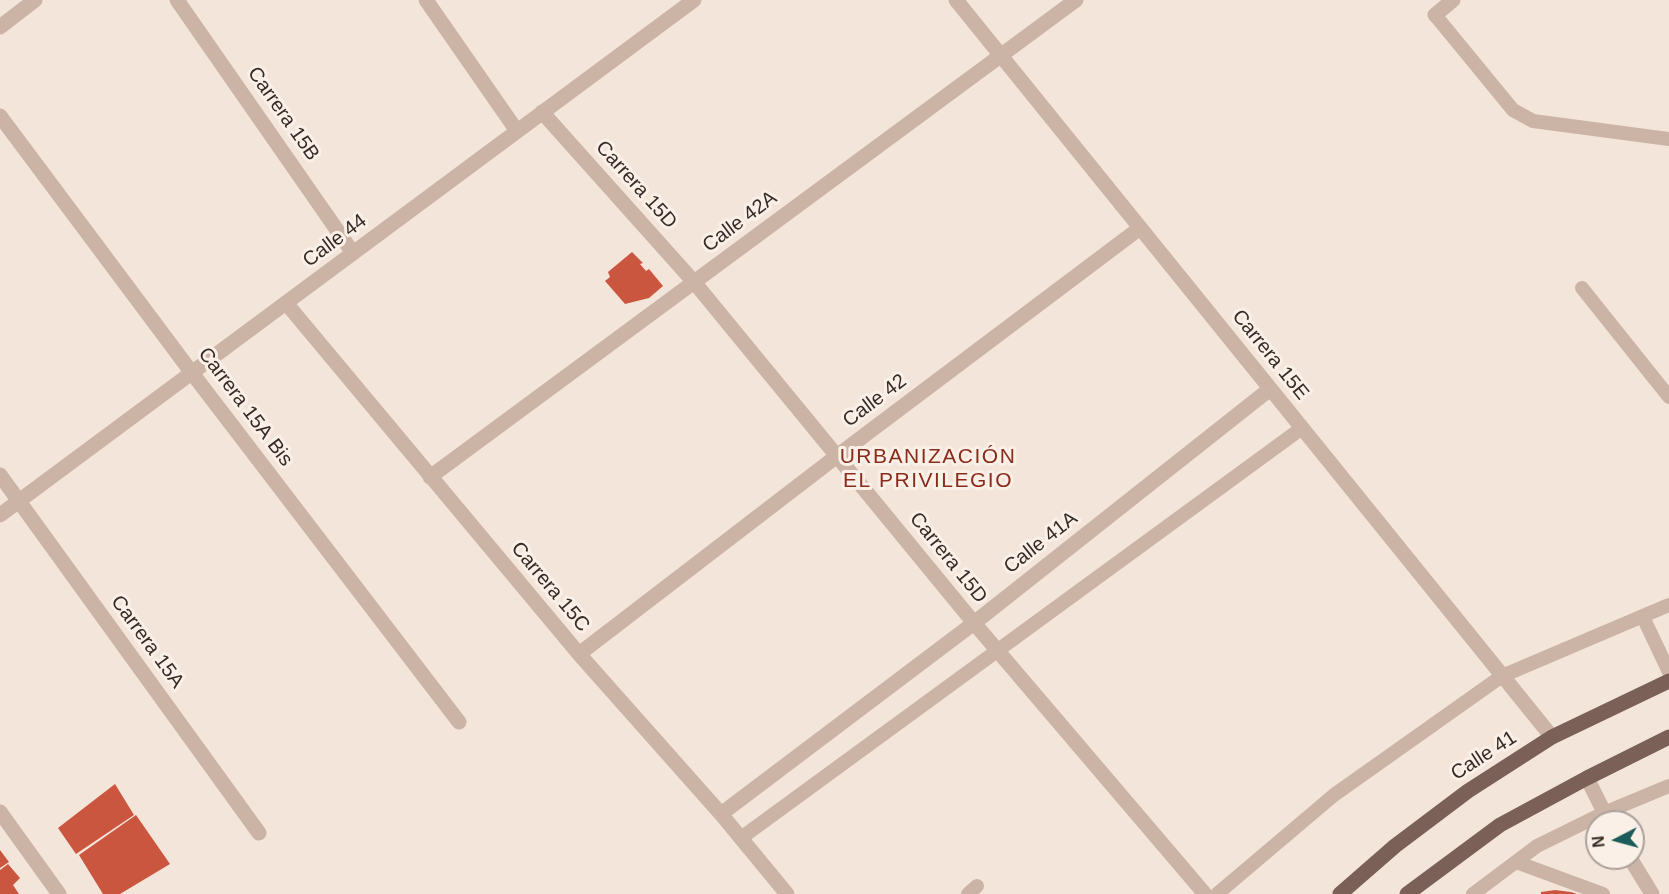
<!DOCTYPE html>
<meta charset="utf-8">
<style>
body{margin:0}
#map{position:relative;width:1669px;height:894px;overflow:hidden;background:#f3e5da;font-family:Arial,sans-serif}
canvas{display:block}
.north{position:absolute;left:1585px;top:810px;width:60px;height:60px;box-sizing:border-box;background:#faf0e7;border:2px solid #aca19a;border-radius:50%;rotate:264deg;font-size:16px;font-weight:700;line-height:24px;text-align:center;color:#372b27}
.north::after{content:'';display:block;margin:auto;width:21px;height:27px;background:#1b5b59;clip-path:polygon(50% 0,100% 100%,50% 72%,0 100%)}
</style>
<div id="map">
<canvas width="1669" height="894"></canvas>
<div class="north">N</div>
</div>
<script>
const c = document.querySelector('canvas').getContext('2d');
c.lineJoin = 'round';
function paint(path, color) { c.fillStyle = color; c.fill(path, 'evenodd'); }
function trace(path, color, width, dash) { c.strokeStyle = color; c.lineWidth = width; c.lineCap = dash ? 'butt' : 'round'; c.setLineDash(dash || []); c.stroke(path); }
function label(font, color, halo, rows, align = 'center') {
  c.font = font + ' Arial,sans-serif'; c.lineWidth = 6; c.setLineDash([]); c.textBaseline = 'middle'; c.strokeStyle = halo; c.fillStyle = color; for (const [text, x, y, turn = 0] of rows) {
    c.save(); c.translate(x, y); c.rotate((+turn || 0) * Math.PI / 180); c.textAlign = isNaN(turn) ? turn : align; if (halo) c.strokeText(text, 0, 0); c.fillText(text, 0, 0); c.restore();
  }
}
const building = new Path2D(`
 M632 252 643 263 640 264 646 271 649 269 663 286 649 298 625 304 605 281 610 277 608 272Z
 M115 784 134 815 76 854 58 828Z
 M136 815 170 864 120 894H103L79 855Z
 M0 850 9 862 0 868Z
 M8 864 20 878 13 885 19 894H0V870Z
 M1555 890 1571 892 1577 894H1541V892Z`);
const service = new Path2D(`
 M1435 15 1513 110 1533 121 1669 139
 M1582 288 1669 397
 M1643 617 1669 672
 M741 838 1302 428
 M1516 862 1603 894
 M968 894 977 886
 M1217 894 1334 795 1502 676 1669 605
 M1473 894 1537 846 1604 813 1669 786`);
const minor = new Path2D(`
 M177 0 353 253
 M426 0 517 131
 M956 0 1552 737
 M1435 15 1453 0
 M0 27 35 0
 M542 112 694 282 974 623 1205 894
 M0 116 192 373 459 722
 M286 303 579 654 721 814 787 894
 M0 475 259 833
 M430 477 1076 0
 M579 654 837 456 1140 228
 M1587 778 1609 822
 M0 812 59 894
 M721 814 974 623 1270 389
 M1630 858 1652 894`);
const tertiary = new Path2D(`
 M0 515 694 0`);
const primary = new Path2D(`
 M1340 894 1395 846 1468 791 1552 737 1669 681
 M1407 894 1500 825 1587 778 1669 737`);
const streetNames = [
 ["Carrera 15B",283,114,55],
 ["Carrera 15D",636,185,48],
 ["Calle 42A",740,222,-37],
 ["Calle 44",335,241,-37],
 ["Carrera 15E",1270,355,51],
 ["Calle 42",875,401,-37],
 ["Carrera 15A Bis",245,407,53],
 ["Calle 41A",1041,543,-38],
 ["Carrera 15D",948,558,51],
 ["Carrera 15C",550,587,50],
 ["Carrera 15A",147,642,54],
 ["Calle 41",1484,756,-33]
];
const neighbourhoodNames = [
 ["URBANIZACIÓN",928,457],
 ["EL PRIVILEGIO",928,481]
];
paint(building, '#cb5640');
trace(service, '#cbb4a6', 14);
trace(minor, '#cbb4a6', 15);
trace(tertiary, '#cbb4a6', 15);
trace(primary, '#7a6057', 15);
label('20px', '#372b27', '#faf0e7', streetNames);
c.letterSpacing = '1.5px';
label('21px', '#8a2d1c', '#faf0e7', neighbourhoodNames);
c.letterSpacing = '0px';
</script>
